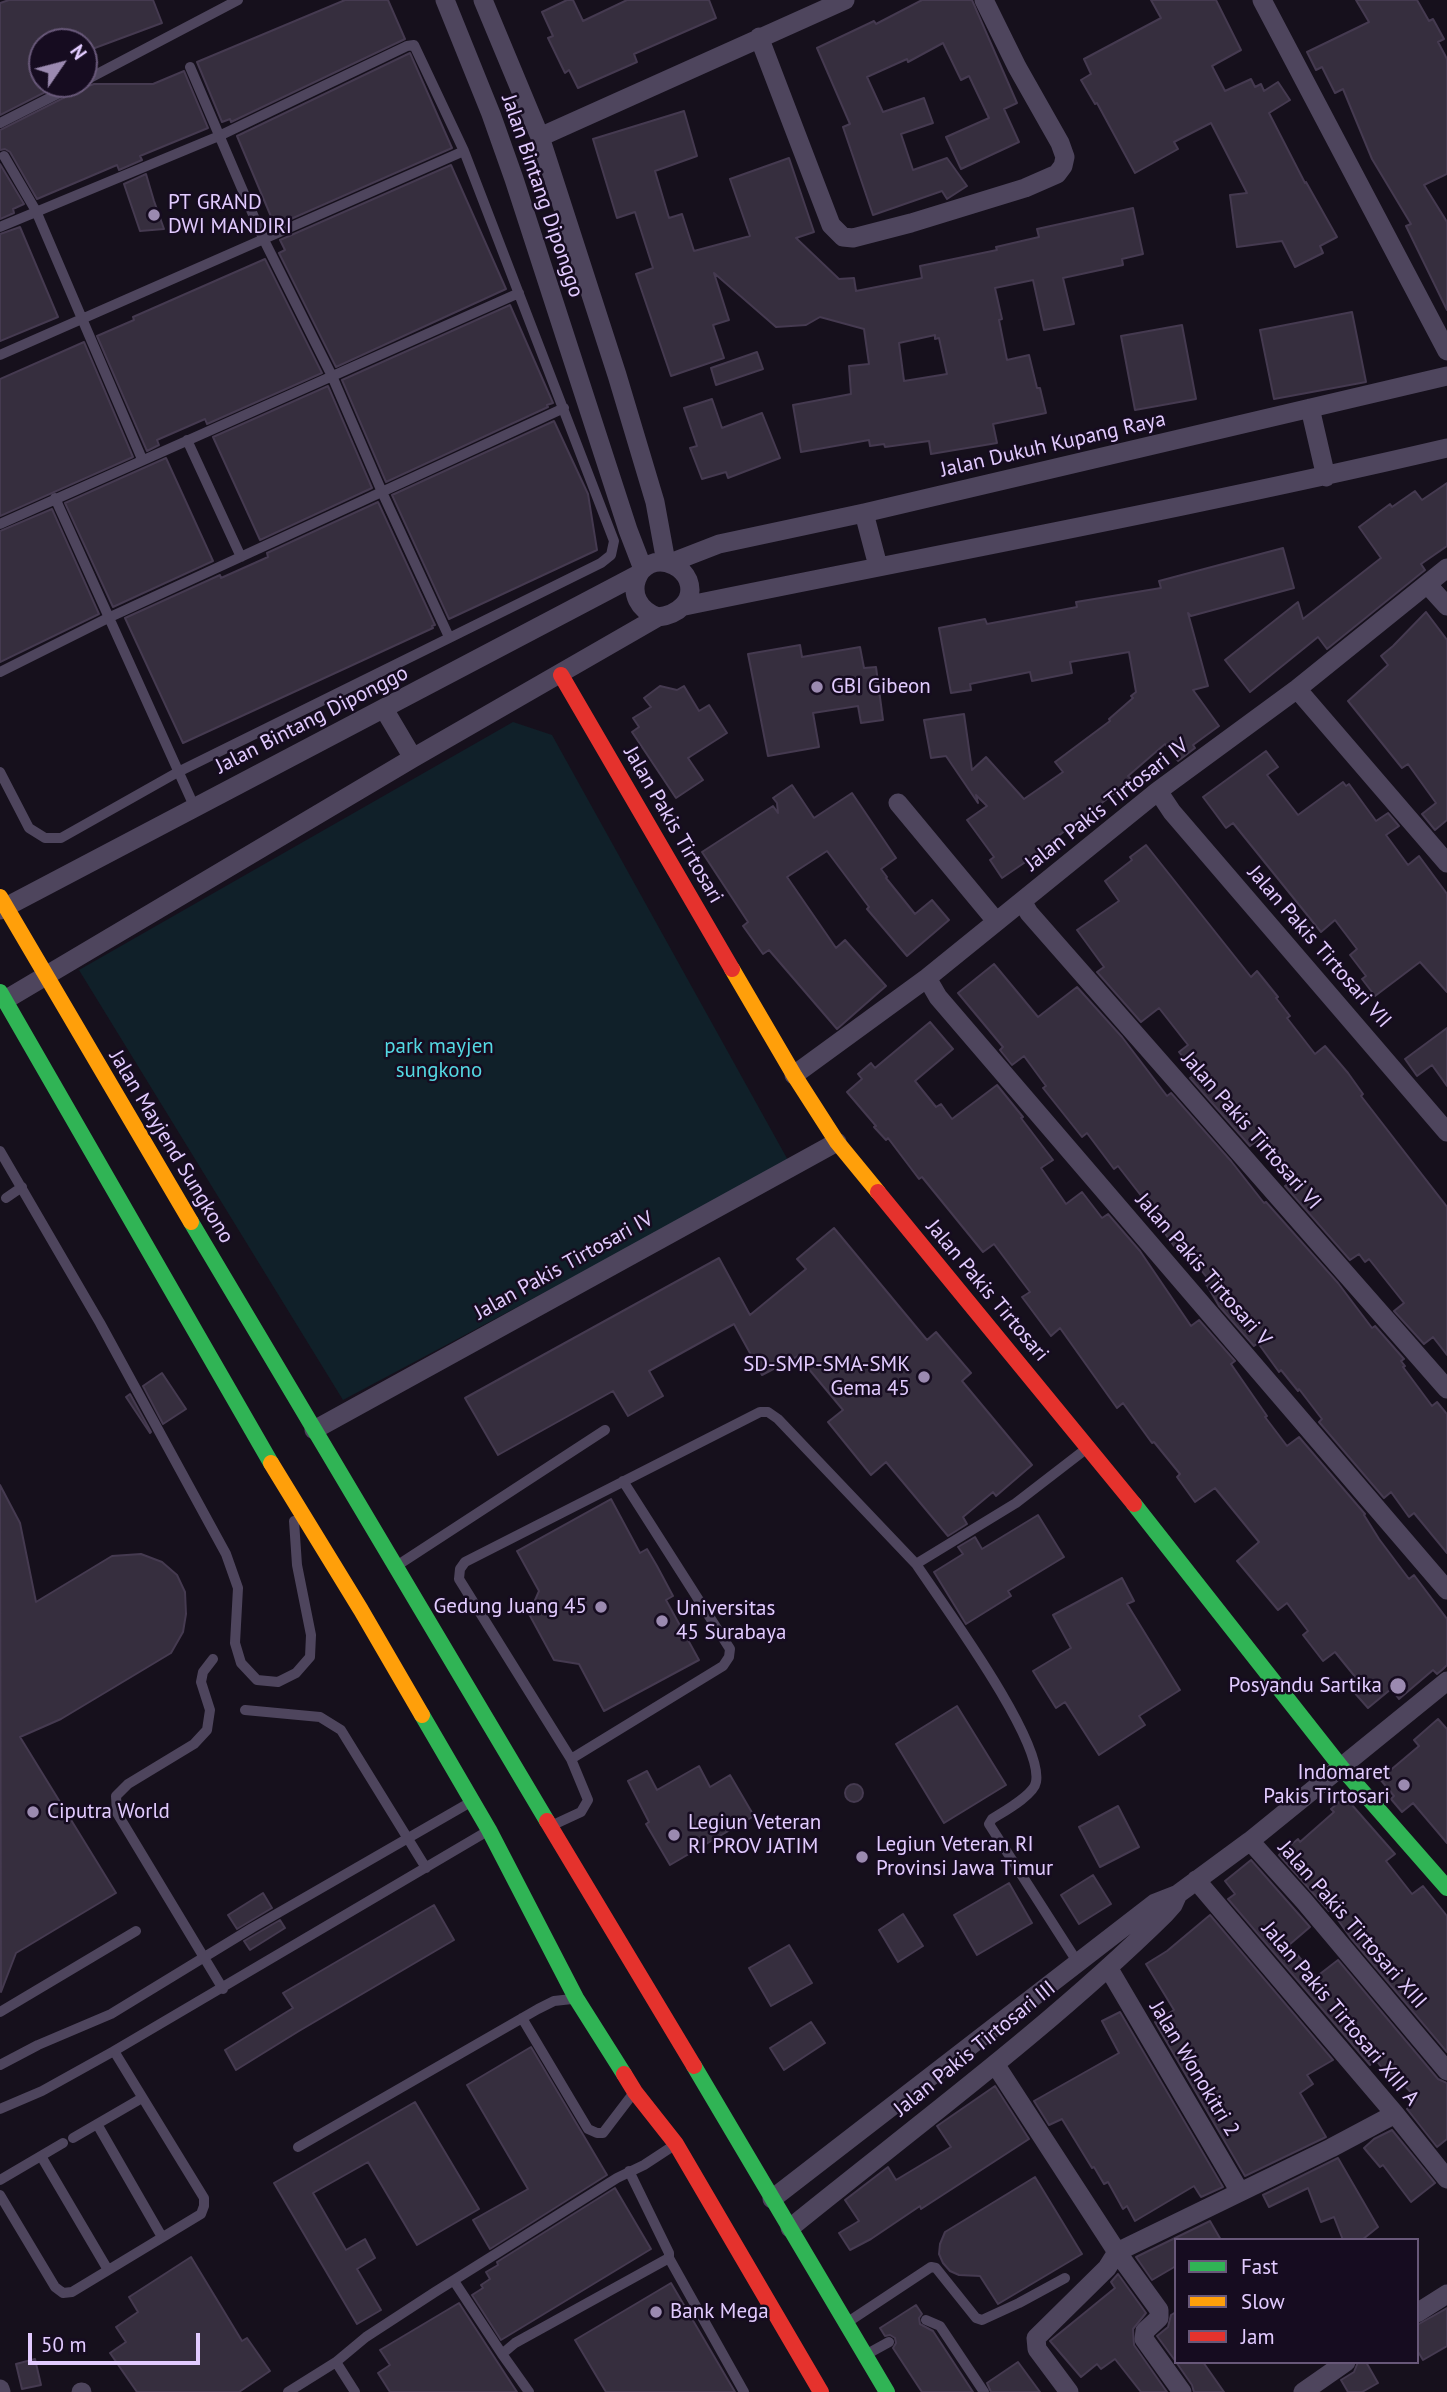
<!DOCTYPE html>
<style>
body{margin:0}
#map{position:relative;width:1447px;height:2392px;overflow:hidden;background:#16101c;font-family:"PT Sans",sans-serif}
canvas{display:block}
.legend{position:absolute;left:1174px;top:2238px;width:245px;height:126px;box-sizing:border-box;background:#160c20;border:2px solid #685879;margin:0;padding:9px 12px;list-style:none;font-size:21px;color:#e2cbff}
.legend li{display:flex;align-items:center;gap:14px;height:35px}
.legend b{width:35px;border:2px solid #685879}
.north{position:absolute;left:28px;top:28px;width:70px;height:70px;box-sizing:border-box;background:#160c20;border:2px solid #685879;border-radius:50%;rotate:55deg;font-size:19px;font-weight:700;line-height:28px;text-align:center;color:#e2cbff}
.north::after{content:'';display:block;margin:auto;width:24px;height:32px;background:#9b8ab0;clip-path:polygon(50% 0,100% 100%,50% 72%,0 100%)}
.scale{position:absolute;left:28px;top:2333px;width:172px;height:32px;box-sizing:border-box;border:4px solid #e2cbff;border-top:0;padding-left:9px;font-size:21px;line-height:24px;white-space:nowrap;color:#e2cbff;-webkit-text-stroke:5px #160c20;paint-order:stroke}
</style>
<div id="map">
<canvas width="1447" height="2392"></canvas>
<ul class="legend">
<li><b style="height:9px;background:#30b455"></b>Fast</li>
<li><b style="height:9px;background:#ff9f0a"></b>Slow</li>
<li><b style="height:9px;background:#e5322d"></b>Jam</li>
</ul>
<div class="north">N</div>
<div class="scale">50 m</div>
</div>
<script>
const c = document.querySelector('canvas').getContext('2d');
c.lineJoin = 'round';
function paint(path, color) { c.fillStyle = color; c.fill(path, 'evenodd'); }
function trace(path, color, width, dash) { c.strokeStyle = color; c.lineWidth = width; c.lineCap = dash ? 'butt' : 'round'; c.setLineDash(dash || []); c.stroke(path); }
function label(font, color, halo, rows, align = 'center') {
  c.font = font + ' "PT Sans",sans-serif'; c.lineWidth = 5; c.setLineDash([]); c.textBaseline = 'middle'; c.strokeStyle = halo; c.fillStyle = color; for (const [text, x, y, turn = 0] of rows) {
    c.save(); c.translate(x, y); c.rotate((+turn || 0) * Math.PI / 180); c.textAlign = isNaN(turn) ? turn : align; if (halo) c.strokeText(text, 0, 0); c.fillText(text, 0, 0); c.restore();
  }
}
const green = new Path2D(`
 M513 722 552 735 789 1162 343 1400 79 970Z`);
const building = new Path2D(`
 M9 0H153L162 23 84 52V42H42V84H61L0 115V3Z
 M345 0H388L405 39 231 122 230 119 222 122 197 62Z
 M567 0H573L583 21 627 0H709L716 18 634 54 637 62 578 88 569 70 565 73 548 38 553 36 542 12Z
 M922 0H972L1017 103 1004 109 1019 142 961 169 946 137 989 118 969 76 961 80 943 43 908 62 907 59 867 77 883 112 924 98 933 123 901 134 913 170 947 158 967 186 947 199 942 191 873 215 843 127 850 124 817 48 874 21 876 24Z
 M1151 0H1216L1241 50 1212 66 1225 91 1251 79 1255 87 1261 84 1264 91 1278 82 1290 100 1269 113 1305 183 1306 182 1337 237 1320 246 1323 253 1295 267 1282 241 1237 247 1230 195 1247 193 1211 123 1174 142 1178 149 1135 173 1097 103 1095 104 1081 80 1091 74 1084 59 1161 18Z
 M1356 0H1417L1429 21 1433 19 1444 39 1438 42 1447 59V174L1424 185 1447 222V310L1406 226 1411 224 1372 159 1343 89 1335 93 1322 67 1316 70 1307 52 1369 22Z
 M410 53 452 148 275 226 237 136Z
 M184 71 208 128 140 156 142 160 119 170 117 165 37 199 10 152 5 149 0 150V130L83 88 94 84H153Z
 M684 111 697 156 655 171 669 218 682 214 694 251 750 236 730 179 789 158 814 232 796 238 839 279 854 278 856 291 922 278 920 266 997 250 996 247 1039 237 1037 229 1133 208 1143 254 1122 259 1123 265 1063 278 1074 324 1044 330 1033 280 995 288 1002 319 999 320 1007 360 1029 355 1037 388H1040L1046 413 993 424 997 443 931 454 929 441 885 447 884 444 870 446 869 440 801 452 793 405 851 394 849 366 869 364 864 329 820 317 806 325 776 327 714 273 729 320 713 325 724 358 671 376 636 274 653 268 635 212 617 218 593 139ZM935 335V339L939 338 947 374 904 381 899 343Z
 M0 164 24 204 13 209 14 213 0 219Z
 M451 165 506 289 336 367 279 253 285 250 280 240Z
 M146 174 154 201 164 229 140 231 124 184Z
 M20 227 58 317 0 341V234Z
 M265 259 322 373 207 424 205 419 157 440 159 445 147 451 97 336 134 320 133 317Z
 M510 305 553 403 547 405 548 407 386 482 342 380Z
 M1352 312 1366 382 1274 399 1260 330Z
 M1182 325 1196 399 1135 410 1121 336Z
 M84 342 133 457 0 516V379Z
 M757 352 763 369 716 385 711 368Z
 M328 386 372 488 260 540 213 437Z
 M712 399 722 428 762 413 780 458 728 478 726 472 702 479 690 448 697 446 684 408Z
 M554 421 588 494 597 550 449 619 392 495Z
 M166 458 213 561 113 607 65 503Z
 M1447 483V546L1421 564 1425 570 1327 649 1318 637 1250 692 1225 660 1298 602 1303 619 1381 558 1359 527 1390 504 1392 507 1415 491 1422 500Z
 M378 502 435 625 432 626 433 628 183 743 125 618 220 575 221 578 268 557 267 553Z
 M52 509 99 614 0 662V531Z
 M1283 548 1294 588 1191 616 1188 613 1208 686 1193 690 1219 726 1193 745 1195 748 1178 761 1165 744 1128 776 1132 780 1045 846 1046 848 1002 878 990 860 994 857 967 820 987 806 976 795 978 803 946 756 931 758 924 720 964 714 972 770 986 757 1024 799 1063 772 1055 762 1110 721 1109 719 1133 698 1131 696 1136 692 1129 652 1070 662 1072 673 1032 681 1030 672 970 684 971 690 951 693 939 628 985 619 987 624 1077 607 1076 602 1161 588 1159 581Z
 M1426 612 1447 640V820L1435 830 1422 814 1436 803 1408 764 1402 768 1348 701 1388 665 1381 656 1393 646Z
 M800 645 802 657 860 647 864 668 876 667 883 720 861 723 858 706 813 713 819 747 768 756 748 654Z
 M660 686 677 690 684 686 699 711 709 705 727 733 688 758 703 780 676 798 632 732 639 727 633 718 651 707 644 698Z
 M1266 751 1278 767 1267 775 1298 815 1343 782 1346 786 1349 784 1376 821 1388 813 1399 826 1386 835 1408 865 1419 856 1447 894V992L1420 962 1375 996 1362 979 1366 976 1350 955 1357 949 1335 920 1321 932 1233 823 1226 828 1212 809 1203 797Z
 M792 785 814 818 852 793 896 858 881 869 887 877 886 878 915 914 932 900 949 920 907 956 867 909 869 907 827 851 787 877 836 948 845 940 886 986 837 1029 769 950 763 954 743 926 748 922 702 852 773 806 778 813 777 803 773 798Z
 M1146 845 1251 977 1257 971 1278 997 1276 998 1290 1016 1287 1018 1315 1054 1325 1046 1348 1073 1363 1094 1361 1096 1447 1207V1355L1433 1337 1424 1344 1394 1311 1404 1303 1369 1259 1365 1262 1359 1254 1350 1260 1285 1186 1297 1177 1264 1135 1250 1146 1190 1078 1196 1074 1179 1052 1188 1045 1159 1008 1141 1022 1097 972 1104 967 1077 930 1119 901 1105 881 1132 860 1130 857Z
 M994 964 1038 1017 1077 987 1122 1037 1167 1096 1171 1093 1231 1161 1264 1203 1266 1202 1338 1283 1372 1328 1375 1326 1404 1359 1401 1361 1405 1366 1403 1367 1432 1406 1437 1402 1447 1414V1553L1414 1513 1409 1517 1391 1492 1384 1498 1319 1422 1322 1419 1299 1389 1298 1391 1281 1370 1279 1372 1258 1343 1254 1346 1219 1306 1205 1282 1208 1279 1179 1242 1174 1246 1150 1213 1153 1211 1118 1166 1114 1169 1087 1133 1082 1137 1043 1088 1046 1086 1024 1056 1012 1065 1000 1050 1003 1047 958 993Z
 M930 1022 953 1049 915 1081 936 1107 941 1104 952 1119 997 1085 1023 1117 1021 1118 1053 1160 1041 1168 1066 1204 1082 1192 1102 1218 1108 1214 1140 1251 1191 1326 1199 1320 1235 1361 1231 1364 1267 1416 1265 1417 1287 1446 1299 1437 1365 1514 1364 1515 1379 1539 1409 1579 1414 1575 1447 1619V1665L1442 1670 1437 1674 1433 1670 1399 1699 1391 1689 1368 1708 1353 1691 1361 1684 1335 1652 1323 1661 1303 1635 1308 1631 1287 1603 1278 1610 1237 1561 1259 1542 1215 1488 1195 1502 1177 1477 1180 1474 1154 1442 1152 1443 1123 1403 1117 1408 1060 1328 1051 1336 1022 1297 1030 1292 994 1244 983 1252 922 1177 919 1179 888 1138 886 1140 874 1127 876 1126 847 1092 862 1079 858 1074 871 1063 875 1068Z
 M1447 1028V1086L1432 1065 1417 1076 1405 1059Z
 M834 1228 927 1340 936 1332 971 1373 962 1381 1032 1465 996 1496 993 1492 963 1517 967 1524 948 1536 886 1462 871 1475 828 1422 843 1410 798 1356 762 1375 734 1324 649 1371 663 1396 628 1416 613 1391 498 1455 465 1398 719 1258 750 1315 806 1269 797 1259Z
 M162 1373 186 1409 163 1424 143 1386Z
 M130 1394 151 1432 150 1433 126 1397Z
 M0 1485 20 1523 36 1602 112 1556 141 1554 162 1562 177 1575 185 1592 186 1614 183 1632 171 1653 61 1719 20 1737 116 1893 16 1953 1 1992Z
 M611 1499 640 1553 647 1549 657 1566 673 1596 666 1600 699 1660 604 1711 579 1664 554 1660 529 1614 539 1591 517 1551Z
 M1038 1515 1064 1557 1008 1591 1011 1596 966 1624 934 1572 963 1554 958 1547 975 1537 982 1549Z
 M1122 1578 1134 1601 1127 1604 1180 1690 1139 1716 1145 1725 1099 1755 1065 1702 1056 1708 1033 1671 1071 1648 1053 1615Z
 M957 1706 1006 1785 944 1823 896 1744Z
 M1438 1719 1447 1729V1843L1413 1803 1402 1812 1391 1799 1394 1796 1380 1779 1419 1746 1414 1740Z
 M699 1766 710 1787 730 1775 754 1816 670 1865 646 1824 649 1822 628 1781 647 1771 657 1790Z
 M845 1793a9 9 0 1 1 18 0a9 9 0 1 1-18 0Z
 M1345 1797 1395 1854 1386 1861 1412 1894 1423 1886 1447 1916V2052L1350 1937 1331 1910 1329 1911 1279 1855 1298 1839 1300 1842 1334 1812 1331 1809Z
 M1118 1806 1139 1847 1100 1867 1079 1827Z
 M1251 1860 1310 1927 1289 1945 1316 1977 1338 1960 1438 2079 1447 2083V2139L1437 2147 1407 2109 1417 2099 1392 2072 1388 2076 1376 2060 1370 2065 1228 1899 1235 1894 1225 1881Z
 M1093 1875 1111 1904 1079 1924 1061 1895Z
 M1009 1883 1032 1923 977 1955 954 1915Z
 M263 1893 272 1908 237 1929 228 1915Z
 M434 1905 454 1940 299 2031 236 2070 225 2050 293 2008 283 1993Z
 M903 1914 923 1946 898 1962 879 1930Z
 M1210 1915 1333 2060 1307 2075 1313 2084 1300 2093 1326 2137 1245 2176 1155 2022 1174 2010 1146 1964 1167 1951Z
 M280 1920 285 1928 250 1950 244 1941Z
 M789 1945 812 1983 771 2006 749 1968Z
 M1120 2012 1223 2187 1201 2197 1194 2186 1135 2221 1127 2206 1123 2209 1108 2182 1104 2184 1094 2167 1092 2168 1062 2119 1049 2125 1034 2101 1119 2053 1102 2021Z
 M811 2022 825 2043 784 2070 770 2048Z
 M531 2047 607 2175 490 2249 473 2220 528 2189 467 2085Z
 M995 2086 1029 2139 921 2209 920 2206 871 2239 850 2250 839 2233 859 2221 845 2200 888 2167 896 2180 951 2147 937 2126Z
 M415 2102 479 2209 417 2245 368 2162 313 2193 346 2250 365 2239 375 2258 357 2269 381 2310 357 2324 274 2183Z
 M1392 2130 1435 2183 1411 2202 1383 2165 1380 2167 1364 2148 1374 2139Z
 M1338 2158 1378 2227 1362 2240H1343L1334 2217 1321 2222 1308 2188 1269 2207 1263 2195Z
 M1035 2177 1082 2254 998 2304 980 2276 959 2275 950 2271 943 2263 939 2254 940 2244 945 2232Z
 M615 2188 651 2249 501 2340 472 2295 483 2288 481 2285 490 2279 486 2272 498 2265 497 2262Z
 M1210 2221 1221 2240H1176V2266L1152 2280 1136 2257Z
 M191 2257 242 2341 247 2338 270 2371 239 2392H137L110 2353 126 2342 116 2327 138 2312 129 2297Z
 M1118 2274 1146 2313 1133 2329 1134 2345 1167 2392H1141L1115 2359 1101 2369 1097 2364 1081 2377 1050 2341 1115 2288 1111 2282Z
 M671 2283 735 2392H606L575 2340Z
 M459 2303 517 2392H390L378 2373 390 2365 380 2350Z
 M916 2305 922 2314 919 2318 920 2324 933 2331 973 2392H922L893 2348 896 2343 895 2338 890 2335 885 2336 880 2328Z
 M1447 2308V2346L1423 2360 1417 2350V2325Z
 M1176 2312V2362L1157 2336 1168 2327 1171 2315Z
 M35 2359 41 2385 22 2389 16 2364Z
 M1018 2362 1040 2392H991L987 2383Z
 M1176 2362H1203L1224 2392H1194L1192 2385Z
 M1358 2362H1366L1378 2383 1362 2392H1348L1341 2380 1354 2372Z`);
const lane = new Path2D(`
 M190 67 263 238 332 376 382 492 449 637
 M84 81 238 0
 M0 123 77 84
 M4 156 36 211 142 459
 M0 227 219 136 407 46 414 45 464 151 614 541 611 555 601 563 178 772 61 838H45L29 828 0 772
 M0 355 464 151
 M187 440 241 557
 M55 498 194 806
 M0 524 519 293
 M0 672 108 618 564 408
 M0 1151 100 1323 226 1554 238 1588 235 1643 241 1663 257 1680 278 1682 296 1673 310 1657 311 1635 297 1565 294 1521
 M6 1198 22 1187
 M916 1564C942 1603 1044 1741 1036 1782 1034 1795 1003 1812 992 1819L989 1824 1078 1963
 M398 1565 605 1430
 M213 1659 203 1672 201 1682 210 1710 207 1730 194 1744 128 1784 116 1796 117 1813 223 1989
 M245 1710 320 1717 341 1730 426 1868
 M571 1759 723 1666 729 1657 730 1649 623 1481
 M553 1825 581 1812 588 1800 571 1759 459 1579 460 1569 465 1562 760 1412H768L778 1419 916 1564 1016 1503 1086 1449
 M0 2012 136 1931
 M522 2018 588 2129 597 2133H603L632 2095
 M0 2065 38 2045 111 2014 252 1928 469 1803
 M0 2109 42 2091 114 2051 486 1832
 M97 2124 162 2237
 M73 2138 142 2098
 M298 2147 538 2009 554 2001 572 1999
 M41 2156 108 2270
 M0 2180 63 2143
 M0 2195 55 2287 63 2293 72 2292 201 2214 204 2206V2198L114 2051
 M669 2258 744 2392
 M454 2281 502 2354
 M851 2320 931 2267 936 2268 976 2318 982 2320 1019 2303 1065 2278
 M926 2320 940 2326 984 2392
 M869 2353 889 2342
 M336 2362 355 2392
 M288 2392 336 2362 366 2337 435 2292 617 2178 644 2165 673 2146
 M529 2392 502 2354 515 2343 669 2258V2253L629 2171`);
const street = new Path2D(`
 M445 0 491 114 514 179 628 530 643 569
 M483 0 540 137 617 375 655 502 666 562
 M1262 0 1447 351
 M759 37 831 225 843 237 853 238 911 223 1025 188 1057 174 1063 166 1065 157 1060 143 1017 67 984 0
 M540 137 845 0
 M1310 408 1326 477
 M864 513 878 566
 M670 563 719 544 864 513 1447 376
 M1427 584 1447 606
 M685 606C939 554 1194 507 1447 448
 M1297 689 1447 863
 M384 709 413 758
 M1158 791 1172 812 1447 1132
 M898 803 996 921
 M1022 901 1029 913 1447 1389
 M0 910 639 574
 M927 978 938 997 1447 1590
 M5 1000 413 758 658 617C677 615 696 601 688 580 685 573 679 568 673 565 638 549 616 602 658 617
 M794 1075 927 978 1158 791 1297 689 1447 568
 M314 1430 837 1142
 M1250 1841 1304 1901 1447 2071
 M1196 1880 1395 2114 1447 2179
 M1109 1969 1240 2192
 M995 2064 1117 2252 1331 2148 1395 2114
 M772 2199 1155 1903 1178 1894 1250 1841 1447 1681
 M790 2228C917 2125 1049 2028 1165 1914L1173 1905 1178 1894
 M1417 2313 1447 2294
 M0 2389 1 2392
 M81 2392H82
 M1069 2392 1037 2349 1036 2338 1107 2268 1117 2252 1159 2310V2318L1145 2331 1144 2339 1182 2392
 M1303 2392 1346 2362`);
const fast = new Path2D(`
 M0 992 271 1463
 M191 1222 547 1821
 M1134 1504 1341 1767 1447 1888
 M422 1715 489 1830 576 1998 624 2074
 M694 2066 887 2392`);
const slow = new Path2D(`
 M0 897 191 1222
 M732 969 794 1075 837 1142 878 1192
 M271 1463 361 1610 422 1715`);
const jam = new Path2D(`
 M561 675 732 969
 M878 1192 1134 1504
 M547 1821 694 2066
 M624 2074 635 2092 676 2144 821 2392`);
const markers = [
 [154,215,7,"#9b8ab0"],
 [817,687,7,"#9b8ab0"],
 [924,1377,7,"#9b8ab0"],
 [601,1607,7,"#9b8ab0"],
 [662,1621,7,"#9b8ab0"],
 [1398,1686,9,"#9b8ab0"],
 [1404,1785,7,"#9b8ab0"],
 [33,1812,7,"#9b8ab0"],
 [674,1835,7,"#9b8ab0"],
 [862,1857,7,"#9b8ab0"],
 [656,2312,7,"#9b8ab0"]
];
const streetNames = [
 ["Jalan Bintang Diponggo",542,196,71],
 ["Jalan Dukuh Kupang Raya",1053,445,-13],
 ["Jalan Bintang Diponggo",312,720,-27],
 ["Jalan Pakis Tirtosari IV",1107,805,-38],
 ["Jalan Pakis Tirtosari",673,825,60],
 ["Jalan Pakis Tirtosari VII",1319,947,49],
 ["Jalan Pakis Tirtosari VI",1251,1131,49],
 ["Jalan Mayjend Sungkono",171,1147,59],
 ["Jalan Pakis Tirtosari IV",564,1266,-29],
 ["Jalan Pakis Tirtosari V",1203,1270,49],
 ["Jalan Pakis Tirtosari",987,1291,50],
 ["Jalan Pakis Tirtosari XIII",1352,1925,49],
 ["Jalan Pakis Tirtosari XIII A",1340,2014,50],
 ["Jalan Pakis Tirtosari III",975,2049,-39],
 ["Jalan Wonokitri 2",1194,2069,59]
];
const poiNames = [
 ["PT GRAND",168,203],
 ["DWI MANDIRI",168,227],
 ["GBI Gibeon",831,687],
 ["SD-SMP-SMA-SMK",910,1365,"right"],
 ["Gema 45",910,1389,"right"],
 ["Gedung Juang 45",587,1607,"right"],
 ["Universitas",676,1609],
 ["45 Surabaya",676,1633],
 ["Posyandu Sartika",1382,1686,"right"],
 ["Indomaret",1390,1773,"right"],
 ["Pakis Tirtosari",1390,1797,"right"],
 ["Ciputra World",47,1812],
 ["Legiun Veteran",688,1823],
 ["RI PROV JATIM",688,1847],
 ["Legiun Veteran RI",876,1845],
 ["Provinsi Jawa Timur",876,1869],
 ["Bank Mega",670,2312]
];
const parkNames = [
 ["park mayjen",439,1047],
 ["sungkono",439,1071]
];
paint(green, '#102029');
paint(building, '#362e3e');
trace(building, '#453a50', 2);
trace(lane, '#4e455d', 10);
trace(street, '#4e455d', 19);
trace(fast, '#30b455', 16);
trace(slow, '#ff9f0a', 16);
trace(jam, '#e5322d', 16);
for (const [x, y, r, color] of markers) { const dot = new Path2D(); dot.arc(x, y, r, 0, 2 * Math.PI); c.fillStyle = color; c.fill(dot); trace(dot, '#160c20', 2.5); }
label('21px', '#e2cbff', '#160c20', streetNames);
label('21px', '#e2cbff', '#160c20', poiNames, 'left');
label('21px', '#54d8e3', '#160c20', parkNames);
</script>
